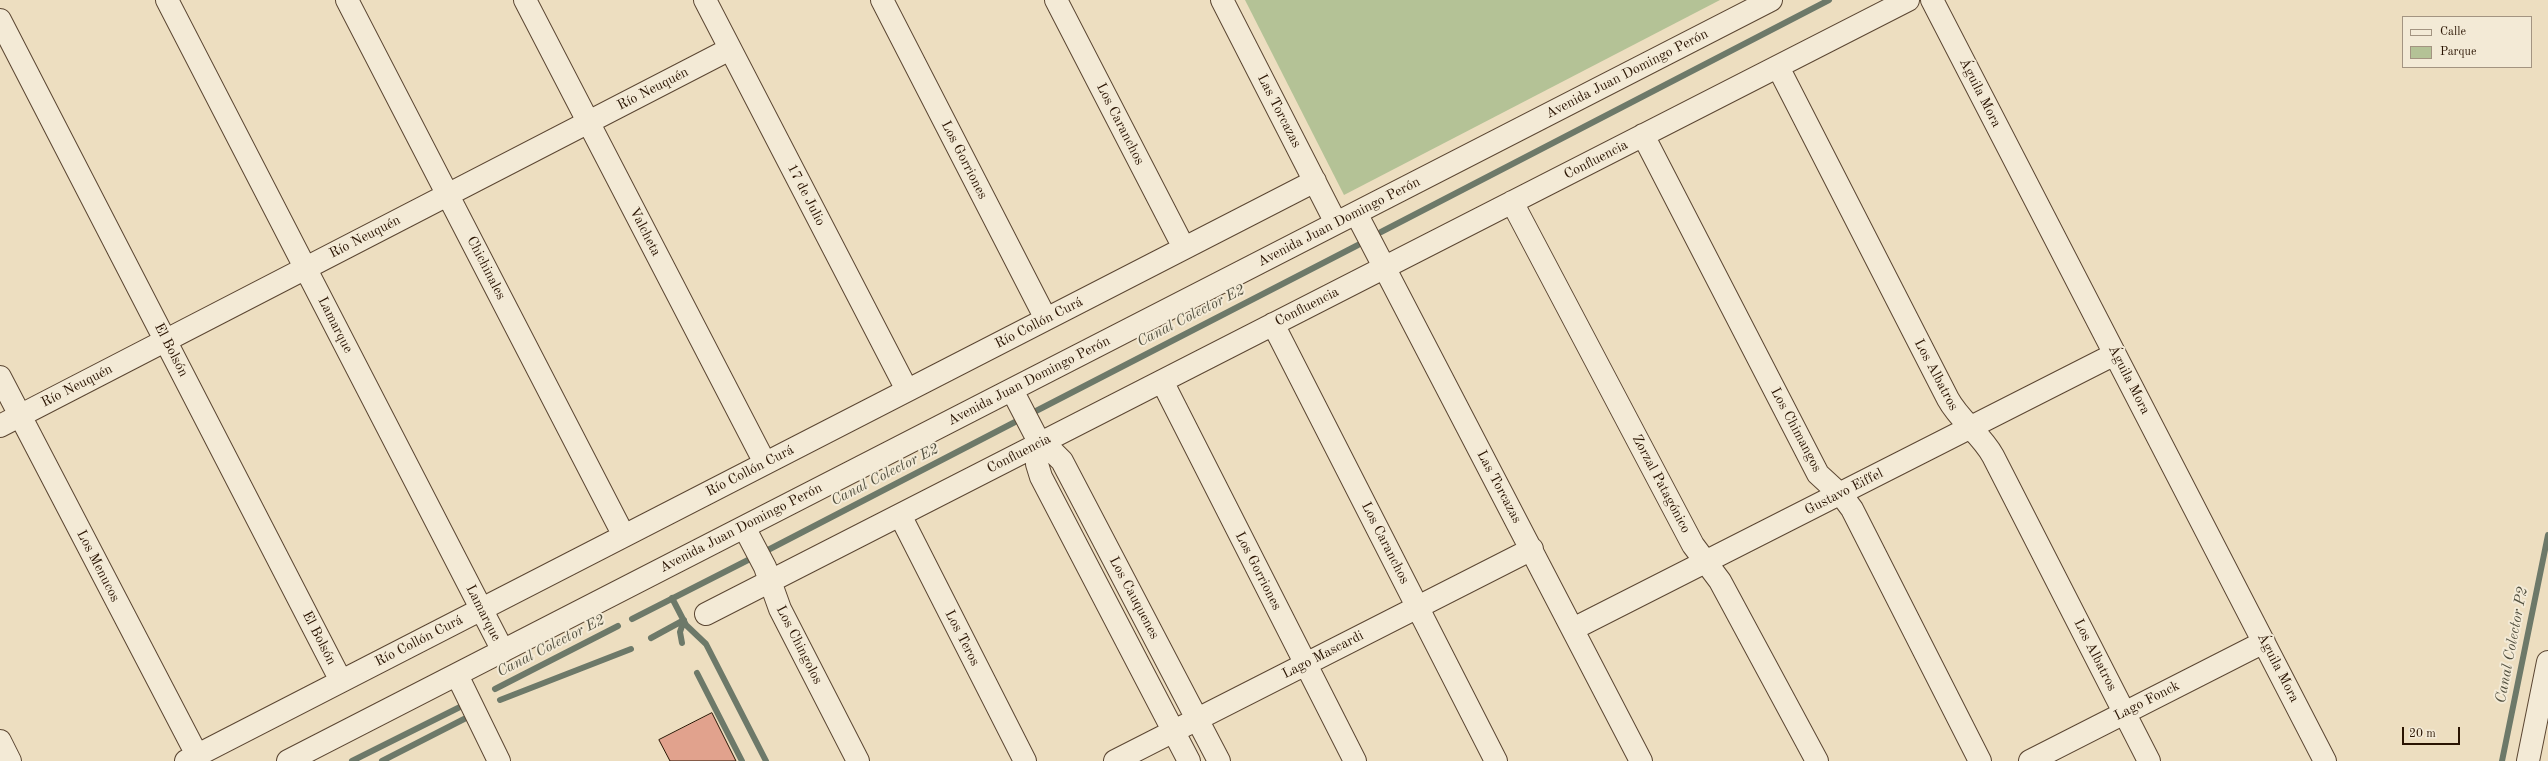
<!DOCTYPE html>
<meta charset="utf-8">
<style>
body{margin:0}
#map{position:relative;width:2548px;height:761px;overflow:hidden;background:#eddec0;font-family:"Old Standard TT",serif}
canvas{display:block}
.legend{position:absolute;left:2402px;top:16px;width:130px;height:52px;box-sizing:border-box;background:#f3ead6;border:1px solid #a39481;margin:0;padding:5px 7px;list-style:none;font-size:12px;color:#2a1402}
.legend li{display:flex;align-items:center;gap:8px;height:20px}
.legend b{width:20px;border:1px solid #a39481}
.scale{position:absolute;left:2402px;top:727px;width:58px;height:18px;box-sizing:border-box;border:2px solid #2a1402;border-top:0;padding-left:5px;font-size:12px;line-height:14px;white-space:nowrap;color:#2a1402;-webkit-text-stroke:3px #f3ead6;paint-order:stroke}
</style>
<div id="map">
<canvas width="2548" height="761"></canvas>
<ul class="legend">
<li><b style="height:5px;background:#f3ead6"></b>Calle</li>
<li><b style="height:11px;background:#b4c296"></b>Parque</li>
</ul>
<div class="scale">20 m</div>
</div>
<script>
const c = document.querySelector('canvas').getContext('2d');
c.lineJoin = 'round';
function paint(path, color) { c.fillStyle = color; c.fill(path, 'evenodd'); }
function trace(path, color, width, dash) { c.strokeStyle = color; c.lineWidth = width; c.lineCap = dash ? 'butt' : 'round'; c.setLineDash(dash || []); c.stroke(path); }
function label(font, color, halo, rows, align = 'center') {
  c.font = font + ' "Old Standard TT",serif'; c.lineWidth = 4; c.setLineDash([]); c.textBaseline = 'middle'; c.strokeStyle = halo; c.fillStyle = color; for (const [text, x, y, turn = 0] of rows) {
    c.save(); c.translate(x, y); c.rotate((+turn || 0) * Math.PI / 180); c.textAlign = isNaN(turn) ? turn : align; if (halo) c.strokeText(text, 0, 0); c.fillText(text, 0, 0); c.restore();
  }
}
const green = new Path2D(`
 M1245 0H1720L1344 195Z`);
const stream = new Path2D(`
 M1381 232 1829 0
 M1036 411 1358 245
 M766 551 1015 422
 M672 598 686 625 706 644 766 761
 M632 619 750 559
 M651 638 684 620
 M682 643 680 632 684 620
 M697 673 742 761
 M495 689 618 626
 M500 700 631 649
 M352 761 462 706
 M382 761 468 717
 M2502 761 2548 535`);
const building = new Path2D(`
 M712 713 736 761H670L659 740Z`);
const minor = new Path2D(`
 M167 0 503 651
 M347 0 624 536
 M525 0 765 463
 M705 0 907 390
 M882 0 1046 319
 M1056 0 1184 248
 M1222 0 1336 223
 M1932 0 2325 761
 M0 20 341 681
 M1778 67 1948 399C1960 421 1981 434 1993 456L2149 761
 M1643 135 1818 474 1843 497 1852 509 1980 761
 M1512 202 1693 545 1720 581 1817 761
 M1356 213 1641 761
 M1273 324 1496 761
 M0 377 197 755
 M1162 381 1355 761
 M1012 390 1040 444 1050 449 1062 461 1219 761
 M0 426 730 49
 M1040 444 1037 464 1041 477 1189 761
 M900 515 1025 761
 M744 527 765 567 780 609 858 761
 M706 614 1908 0
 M1573 629 2115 354
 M457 675 499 761
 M0 741 10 761
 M186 761 1315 181
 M288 761 1771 0
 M1115 761 1532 549
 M2030 761 2264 642
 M2528 761 2548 662`);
const streetNames = [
 ["Avenida Juan Domingo Perón",1627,74,-27],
 ["Río Neuquén",653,89,-27],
 ["Águila Mora",1980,93,63],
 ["Las Torcazas",1279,111,63],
 ["Los Caranchos",1120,124,63],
 ["Los Gorriones",964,160,63],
 ["Confluencia",1596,160,-27],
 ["17 de Julio",806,195,63],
 ["Avenida Juan Domingo Perón",1339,222,-27],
 ["Valcheta",645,232,63],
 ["Río Neuquén",365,237,-27],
 ["Chichinales",486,268,63],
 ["Confluencia",1307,307,-27],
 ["Río Collón Curá",1039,323,-27],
 ["Lamarque",335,325,63],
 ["El Bolsón",171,350,63],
 ["Los Albatros",1936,375,62],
 ["Águila Mora",2129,380,63],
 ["Avenida Juan Domingo Perón",1029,381,-27],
 ["Río Neuquén",77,386,-27],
 ["Los Chimangos",1796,430,62],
 ["Confluencia",1019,454,-27],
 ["Río Collón Curá",750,471,-27],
 ["Zorzal Patagónico",1661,484,62],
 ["Las Torcazas",1499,487,62],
 ["Gustavo Eiffel",1844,492,-27],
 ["Avenida Juan Domingo Perón",741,528,-27],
 ["Los Caranchos",1385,543,63],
 ["Los Menucos",98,566,63],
 ["Los Gorriones",1258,571,63],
 ["Los Cauquenes",1134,598,62],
 ["Lamarque",483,613,63],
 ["El Bolsón",319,638,63],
 ["Los Teros",962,638,63],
 ["Río Collón Curá",419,641,-27],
 ["Los Chingolos",799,645,63],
 ["Lago Mascardi",1323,655,-27],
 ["Los Albatros",2095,655,63],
 ["Águila Mora",2278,668,63],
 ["Lago Fonck",2147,701,-27]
];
const waterNames = [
 ["Canal Colector E2",1191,316,-27],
 ["Canal Colector E2",885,475,-27],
 ["Canal Colector P2",2512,645,-79],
 ["Canal Colector E2",551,646,-27]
];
paint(green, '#b4c296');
trace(stream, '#6d7969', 6);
paint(building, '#e1a28d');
trace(building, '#2a1402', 1);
trace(minor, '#5b4632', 24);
trace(minor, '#f3ead6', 22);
label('14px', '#2a1402', '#f3ead6', streetNames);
label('italic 15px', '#514f3e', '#f3ead6', waterNames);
</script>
